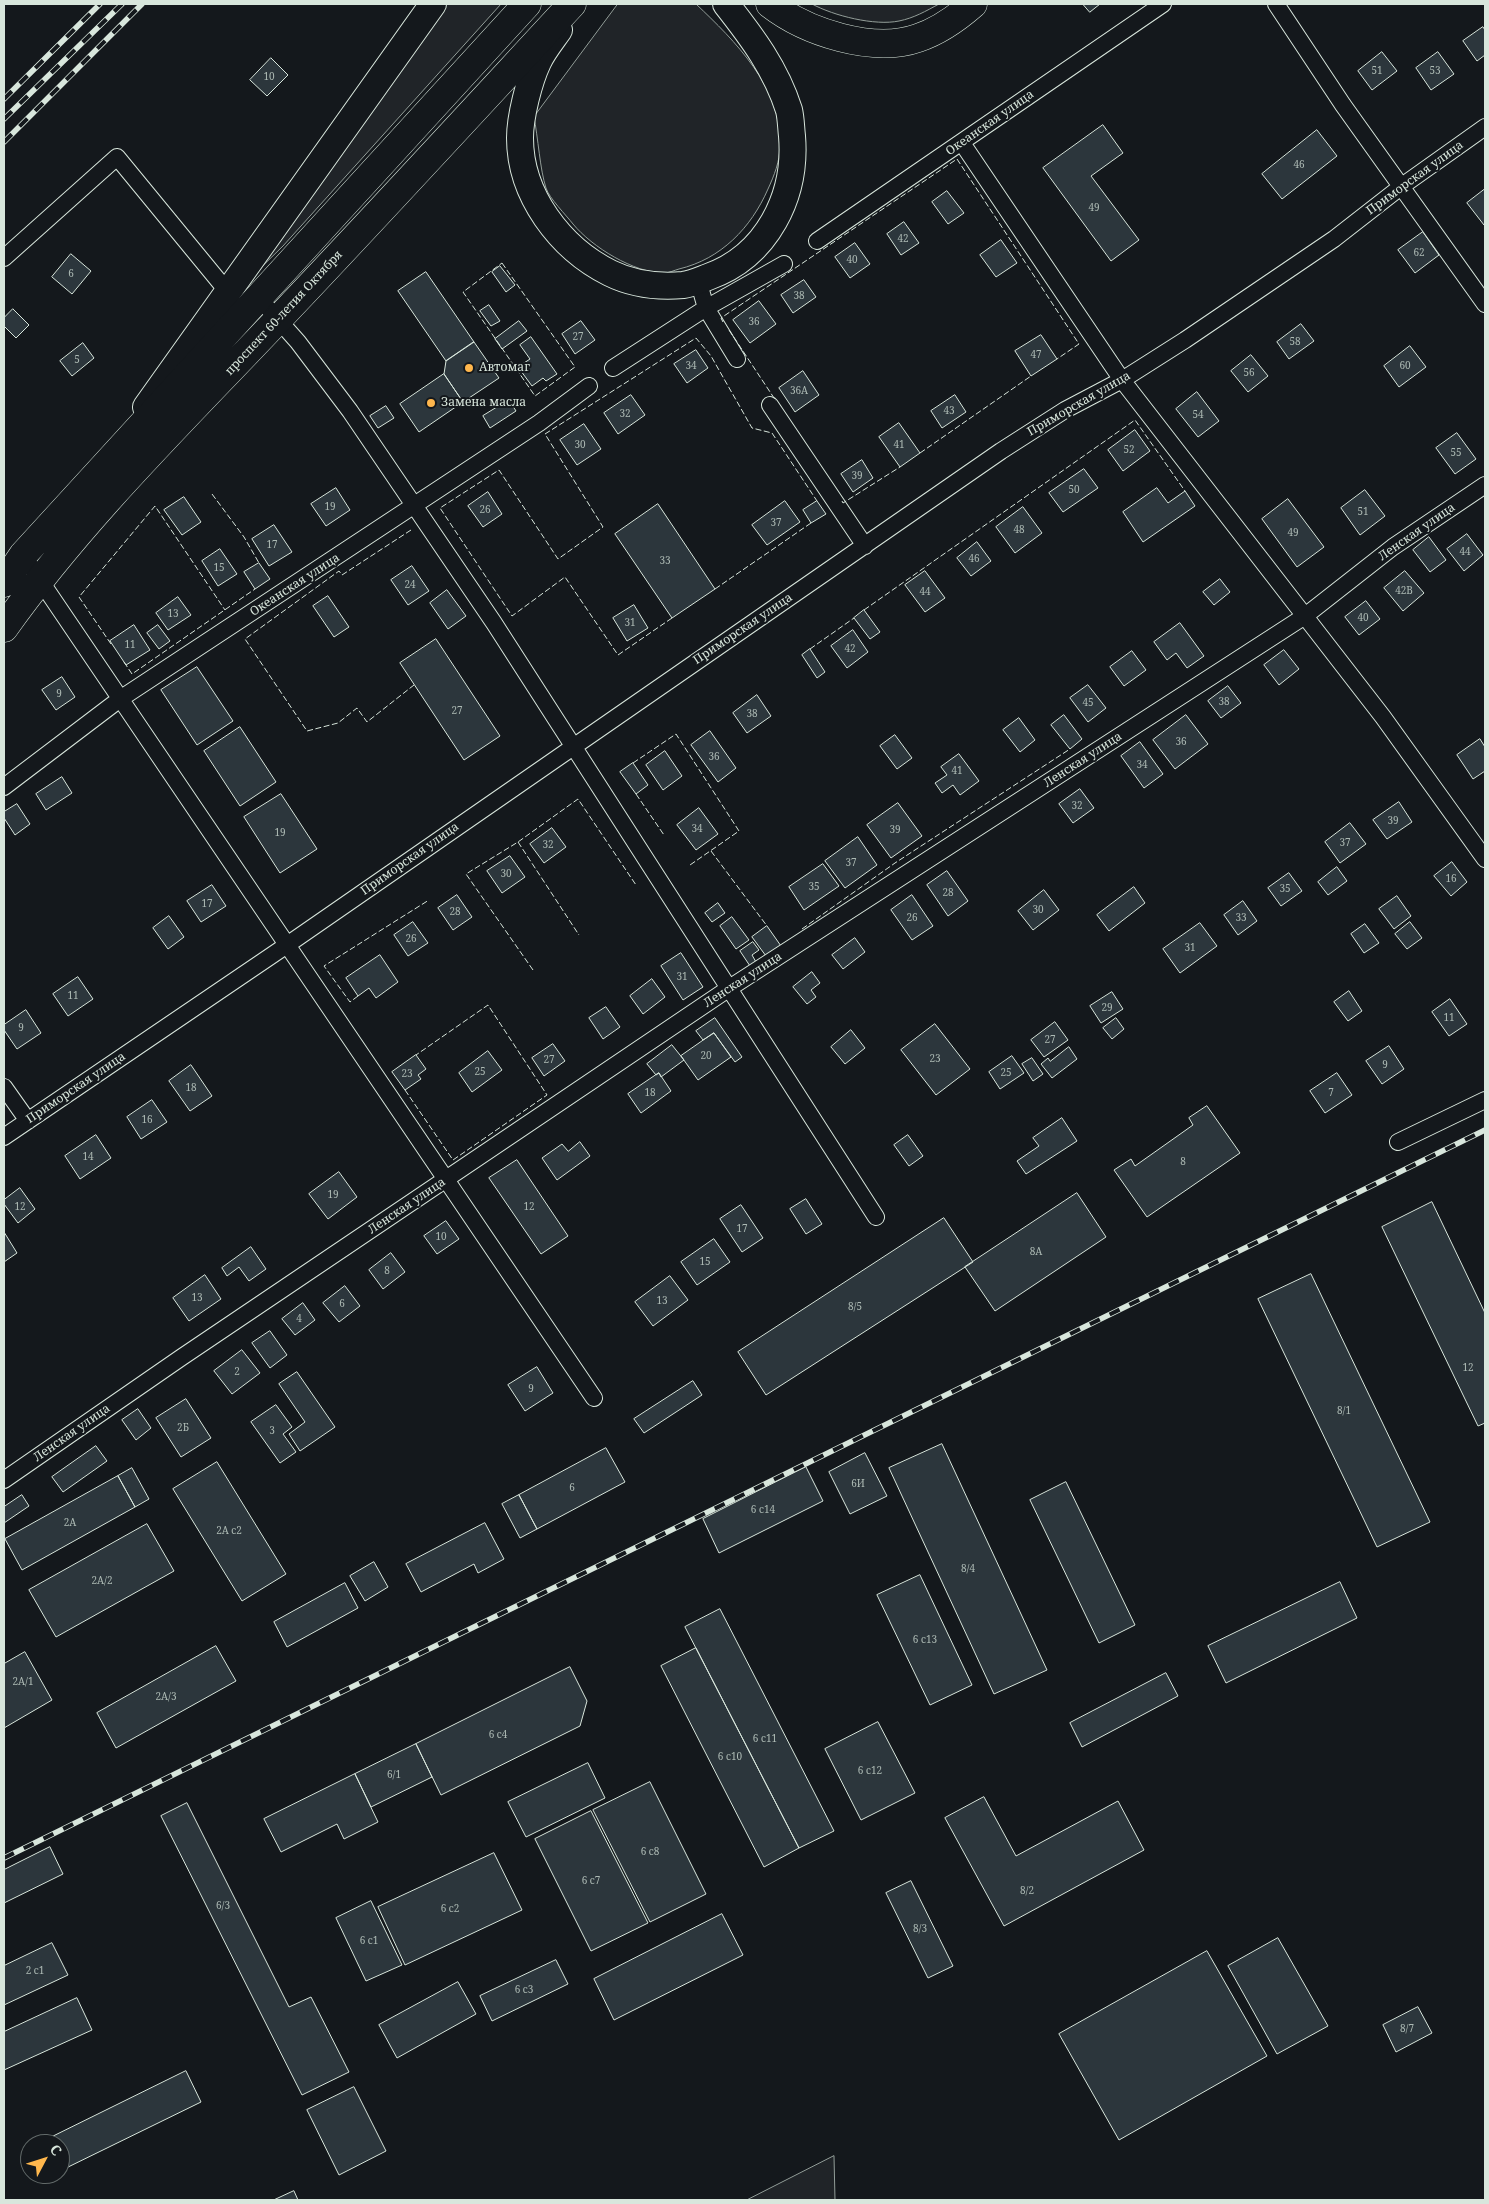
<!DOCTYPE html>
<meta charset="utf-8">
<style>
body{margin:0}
#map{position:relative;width:1489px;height:2204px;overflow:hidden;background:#14181c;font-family:"Noto Serif",serif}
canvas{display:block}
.frame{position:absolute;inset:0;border:5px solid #d8e6dc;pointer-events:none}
.north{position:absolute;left:20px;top:2134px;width:50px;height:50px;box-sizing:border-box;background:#14181c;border:1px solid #626a69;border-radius:50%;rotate:50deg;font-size:14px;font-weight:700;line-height:20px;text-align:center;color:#d8e6dc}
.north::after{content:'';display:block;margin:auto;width:18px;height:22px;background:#ffb74d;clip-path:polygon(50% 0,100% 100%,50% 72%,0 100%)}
</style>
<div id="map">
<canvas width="1489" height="2204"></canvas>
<div class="frame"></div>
<div class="north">С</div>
</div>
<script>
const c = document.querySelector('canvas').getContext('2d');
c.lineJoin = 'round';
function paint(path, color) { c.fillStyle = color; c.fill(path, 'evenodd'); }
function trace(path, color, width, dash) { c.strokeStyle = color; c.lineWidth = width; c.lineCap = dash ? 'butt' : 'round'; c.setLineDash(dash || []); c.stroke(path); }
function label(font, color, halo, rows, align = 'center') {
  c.font = font + ' "Noto Serif",serif'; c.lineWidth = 4; c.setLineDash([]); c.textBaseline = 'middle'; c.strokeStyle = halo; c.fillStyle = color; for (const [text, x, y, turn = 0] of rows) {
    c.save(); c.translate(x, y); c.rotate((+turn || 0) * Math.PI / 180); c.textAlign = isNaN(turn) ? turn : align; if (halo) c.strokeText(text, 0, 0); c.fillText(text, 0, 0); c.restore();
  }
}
const green = new Path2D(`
 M444 4H501L283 246 239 289Z
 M618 4H696C735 41 782 87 780 146 780 161 774 176 768 189 751 228 721 259 679 269 675 270 669 273 664 273 634 273 592 247 573 224 566 215 549 198 546 188 540 170 538 137 534 117Z
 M812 4H939C926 11 914 18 899 21 875 26 834 16 812 4Z
 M834 2156 835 2200H747Z`);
const building = new Path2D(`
 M1083 4H1100L1090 12Z
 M1483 27 1485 30V55L1477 61 1463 41Z
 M1382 52 1397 71 1372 90 1358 71Z
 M1438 52 1454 74 1431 90 1416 68Z
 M271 58 288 75 267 96 250 80Z
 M1103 125 1123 153 1091 176 1139 240 1111 261 1043 168Z
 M1317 130 1337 156 1282 199 1262 174Z
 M1485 189V224L1484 225 1467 203Z
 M947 191 964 213 948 224 932 202Z
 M904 222 919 243 901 255 887 234Z
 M1423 232 1439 255 1415 273 1398 250Z
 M1001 240 1017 263 996 277 980 255Z
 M855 243 870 264 850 278 835 257Z
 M71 254 91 271 72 294 52 277Z
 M500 266 515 285 506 292 492 272Z
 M426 272 474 342 446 361 398 291Z
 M804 280 816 297 793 313 781 295Z
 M759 301 776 324 750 343 733 320Z
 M489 305 500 321 491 326 480 311Z
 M13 309 29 325 16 338 4 326V318Z
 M519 321 527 331 502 349 495 339Z
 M581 321 595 340 575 354 562 334Z
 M1301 324 1314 341 1289 359 1277 342Z
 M1041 335 1057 359 1031 376 1015 351Z
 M531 337 557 374 546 381 543 378 532 386 518 367 530 359 520 345Z
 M474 342 499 378 463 402 444 374 446 361Z
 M83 343 94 358 72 376 60 361Z
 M1410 346 1426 367 1399 387 1384 366Z
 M696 350 708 368 687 383 674 364Z
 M1251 355 1268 376 1248 392 1231 371Z
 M803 371 819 395 795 412 779 388Z
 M444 374 463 402 419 432 400 404Z
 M1197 392 1219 421 1198 437 1176 409Z
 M631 395 645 415 618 434 604 413Z
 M955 395 966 412 942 428 931 411Z
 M509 400 516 411 490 428 483 416Z
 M386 406 394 418 378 428 370 416Z
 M899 423 920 453 900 467 879 437Z
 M584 424 601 449 577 465 560 440Z
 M1135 430 1150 451 1123 471 1108 450Z
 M1457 433 1476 459 1455 474 1436 448Z
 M862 460 873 478 853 492 841 474Z
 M1084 469 1098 488 1063 512 1049 493Z
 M336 488 350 510 326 526 311 504Z
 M1157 488 1168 503 1185 491 1195 506 1143 542 1123 512Z
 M1365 490 1385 516 1360 535 1341 508Z
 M488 492 502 514 483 527 468 506Z
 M184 497 201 522 182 535 164 510Z
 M1288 499 1324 547 1297 567 1262 519Z
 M785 501 800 522 767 545 752 525Z
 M817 501 826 514 811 523 803 510Z
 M658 504 715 589 672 618 615 534Z
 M1023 507 1042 533 1015 553 996 527Z
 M274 525 292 552 269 566 252 539Z
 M1467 534 1483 555 1464 571 1447 549Z
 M1429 537 1446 560 1430 572 1413 550Z
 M977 542 991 561 971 576 957 558Z
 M220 549 237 574 218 586 202 561Z
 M259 563 270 579 255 589 244 572Z
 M412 566 429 591 408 605 391 580Z
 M925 571 945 598 925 612 905 585Z
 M1405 571 1424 593 1403 611 1384 588Z
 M1220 579 1230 592 1214 605 1203 592Z
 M447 590 466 616 448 629 430 603Z
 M328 596 349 627 334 637 313 606Z
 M178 597 191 615 168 630 156 613Z
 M1366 601 1380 619 1359 635 1345 617Z
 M634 605 648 628 627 641 613 618Z
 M864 610 880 632 870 639 854 618Z
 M1180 623 1204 656 1187 668 1176 653 1167 660 1154 642Z
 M134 625 150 650 126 665 110 641Z
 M158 625 170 641 159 649 147 633Z
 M853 630 868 652 847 668 831 646Z
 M436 639 500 736 464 760 400 663Z
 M810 649 825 672 817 678 802 655Z
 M1284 650 1299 669 1279 685 1264 665Z
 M1132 651 1146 670 1124 686 1110 667Z
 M197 667 233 721 197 745 161 690Z
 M62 677 75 697 56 710 42 690Z
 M1088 685 1106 708 1088 722 1070 698Z
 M1228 686 1241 703 1221 718 1208 701Z
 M757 695 771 716 747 733 733 713Z
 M1064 715 1082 739 1070 749 1051 725Z
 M1186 715 1208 744 1175 769 1153 740Z
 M1019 718 1035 740 1020 752 1003 730Z
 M240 727 276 782 240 806 204 751Z
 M710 731 736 768 718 782 691 745Z
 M895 735 912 758 897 769 880 746Z
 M1480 739 1485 747V771L1473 779 1457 755Z
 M1140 742 1163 774 1144 788 1121 756Z
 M665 751 682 776 663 790 646 765Z
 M959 754 979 781 960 795 953 785 942 793 935 783 947 775 941 767Z
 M633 763 648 785 636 794 620 772Z
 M62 777 72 793 46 810 36 794Z
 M1080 789 1094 808 1073 823 1059 804Z
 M281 794 317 849 280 873 244 817Z
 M1399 802 1412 822 1387 839 1373 820Z
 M898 803 922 836 891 858 867 825Z
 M17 804 30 824 15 835 4 818V812Z
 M699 808 718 834 696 850 677 825Z
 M1350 823 1366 844 1340 863 1325 842Z
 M552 828 566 847 544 863 530 844Z
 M858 837 877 865 845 888 825 861Z
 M510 856 525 877 502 893 487 871Z
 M1452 862 1467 882 1451 896 1434 876Z
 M823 864 839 886 804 910 789 887Z
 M1337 867 1347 881 1328 895 1318 882Z
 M947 871 968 901 948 916 927 885Z
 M1289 873 1302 891 1281 906 1268 888Z
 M212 885 226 906 201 922 187 901Z
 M1134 887 1145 903 1109 931 1097 915Z
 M1044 890 1059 910 1033 930 1018 911Z
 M457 895 472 917 453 930 438 908Z
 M912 895 933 926 912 940 891 910Z
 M1397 896 1411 916 1394 929 1379 909Z
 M1243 901 1257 921 1238 935 1224 915Z
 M718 903 725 913 712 922 705 913Z
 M169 916 184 937 168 949 153 928Z
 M732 917 749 940 736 949 720 926Z
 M413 922 428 943 408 956 394 935Z
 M1410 922 1422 938 1407 949 1395 934Z
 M1200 923 1217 946 1180 973 1163 949Z
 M1365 924 1379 943 1364 953 1351 934Z
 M767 926 781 946 766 956 752 937Z
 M855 938 865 952 843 969 832 955Z
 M753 942 759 950 752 955 756 962 750 966 740 951Z
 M681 953 703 987 683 1000 661 966Z
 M380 955 398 982 376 998 369 988 358 996 346 978Z
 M812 972 820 983 811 990 816 997 807 1004 793 987Z
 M78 977 93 999 68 1016 53 994Z
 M652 979 665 997 643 1014 630 996Z
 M1349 991 1362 1011 1348 1021 1334 1002Z
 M1112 992 1123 1009 1101 1023 1090 1006Z
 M1450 999 1467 1024 1449 1036 1432 1012Z
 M606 1007 620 1027 603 1039 589 1018Z
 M26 1010 41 1033 17 1049 4 1030V1025Z
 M715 1018 742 1057 735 1062 714 1033 703 1040 696 1031Z
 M1116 1018 1124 1029 1112 1039 1103 1028Z
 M1055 1022 1068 1040 1044 1057 1031 1040Z
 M935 1024 970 1069 936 1095 901 1050Z
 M851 1030 865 1048 845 1064 831 1047Z
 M714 1033 731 1057 698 1080 681 1056Z
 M553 1044 565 1061 544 1076 532 1058Z
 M672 1045 684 1060 661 1077 659 1073 656 1075 647 1064Z
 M1389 1046 1404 1069 1382 1084 1366 1061Z
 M1069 1047 1077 1059 1052 1078 1041 1064 1048 1058 1050 1061Z
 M488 1051 502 1070 472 1092 459 1073Z
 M416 1055 426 1069 418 1075 421 1079 405 1090 392 1072Z
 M1012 1056 1024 1073 1000 1089 989 1072Z
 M1032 1058 1043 1074 1033 1081 1022 1064Z
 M191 1065 212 1096 190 1111 169 1081Z
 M659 1073 671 1091 641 1113 628 1094Z
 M1337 1073 1352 1095 1325 1113 1310 1091Z
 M152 1100 167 1122 141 1139 127 1117Z
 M1207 1106 1240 1153 1147 1217 1114 1170 1131 1159 1135 1166 1193 1125 1189 1118Z
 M1062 1118 1077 1141 1026 1174 1017 1161 1039 1146 1033 1138Z
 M96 1135 111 1158 80 1179 65 1156Z
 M908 1135 923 1156 909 1166 894 1145Z
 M580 1142 590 1156 557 1180 542 1158 562 1144 568 1151Z
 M517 1160 568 1236 541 1254 489 1178Z
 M339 1172 357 1197 328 1219 309 1194Z
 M20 1188 35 1209 18 1223 4 1204V1200Z
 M1077 1193 1106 1237 995 1311 965 1267Z
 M806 1199 822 1224 806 1234 790 1209Z
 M1432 1202 1485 1313V1423L1478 1426 1382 1227Z
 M741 1205 763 1238 742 1252 720 1219Z
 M944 1218 973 1262 766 1395 738 1352Z
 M446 1221 459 1239 437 1254 424 1236Z
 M4 1232 17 1253 4 1262Z
 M714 1239 730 1262 697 1285 681 1262Z
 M251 1247 266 1269 249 1281 239 1267 227 1276 222 1268Z
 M391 1253 405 1272 383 1289 369 1270Z
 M1311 1274 1430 1522 1377 1547 1258 1299Z
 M205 1275 221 1299 189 1321 173 1298Z
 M670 1276 688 1300 653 1326 635 1302Z
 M345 1286 360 1306 339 1322 323 1303Z
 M303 1303 315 1320 295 1335 282 1319Z
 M270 1331 287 1355 270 1368 252 1343Z
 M242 1350 260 1373 232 1394 214 1371Z
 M537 1367 553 1393 525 1411 508 1385Z
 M297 1372 335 1427 300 1451 289 1434 305 1422 279 1384Z
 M693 1381 702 1395 644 1433 634 1419Z
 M186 1399 211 1438 181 1457 156 1418Z
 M276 1405 292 1427 283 1434 296 1452 280 1463 251 1422Z
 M138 1409 151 1428 136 1440 122 1420Z
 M942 1444 1047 1670 994 1694 889 1468Z
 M96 1446 107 1461 63 1492 52 1477Z
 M606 1448 625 1482 537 1529 519 1495Z
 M865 1453 887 1496 850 1514 829 1472Z
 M217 1462 286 1574 242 1601 173 1489Z
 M806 1467 823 1501 719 1553 703 1519Z
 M132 1468 149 1499 135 1507 118 1476Z
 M118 1476 135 1507 22 1570 5 1539Z
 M1066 1482 1135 1625 1099 1643 1030 1500Z
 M22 1495 29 1506 4 1523V1507Z
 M519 1495 537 1529 520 1538 502 1504Z
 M485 1523 504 1559 478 1573 474 1564 421 1592 406 1564Z
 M147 1524 174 1571 56 1637 29 1590Z
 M374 1562 388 1587 365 1601 350 1576Z
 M920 1575 972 1685 930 1705 877 1595Z
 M1340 1582 1357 1618 1226 1683 1208 1646Z
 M345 1583 358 1608 287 1647 274 1622Z
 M720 1609 834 1831 799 1848 685 1627Z
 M216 1646 236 1681 116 1748 97 1713Z
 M696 1648 799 1848 764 1867 661 1666Z
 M25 1652 52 1700 4 1728V1664Z
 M570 1667 587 1701 580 1726 441 1795 416 1744Z
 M1166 1673 1178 1696 1082 1747 1070 1723Z
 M878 1722 915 1793 861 1820 825 1749Z
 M416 1744 432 1777 371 1807 355 1774Z
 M588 1763 605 1798 526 1837 508 1802Z
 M355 1774 378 1822 344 1839 337 1824 281 1852 264 1819Z
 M650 1782 706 1894 650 1922 593 1810Z
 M984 1797 1016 1856 1118 1801 1144 1850 1004 1926 945 1818Z
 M187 1803 289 2007 311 1997 349 2072 302 2095 161 1816Z
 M591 1811 648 1923 591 1951 535 1839Z
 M50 1847 63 1874 4 1903V1870Z
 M494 1853 522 1910 405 1965 378 1907Z
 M911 1881 953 1966 928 1978 886 1893Z
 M371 1901 402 1965 366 1981 336 1918Z
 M722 1914 743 1955 614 2020 594 1979Z
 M1278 1938 1328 2026 1277 2054 1228 1966Z
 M52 1943 68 1975 4 2005V1966Z
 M1207 1951 1267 2056 1119 2140 1059 2034Z
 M556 1960 568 1984 492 2021 480 1996Z
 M458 1982 476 2014 397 2058 379 2025Z
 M77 1998 92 2030 4 2070V2032Z
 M1418 2007 1432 2033 1396 2052 1383 2025Z
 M186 2071 201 2102 62 2170 60 2144H48L46 2140Z
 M354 2087 386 2151 339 2175 307 2110Z
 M294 2191 298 2200H274Z`);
const street = new Path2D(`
 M1276 4 1343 105 1485 304
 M962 143 1122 380 1383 717 1485 859
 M817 241 1163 4
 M4 258 117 157 227 291
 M698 280 706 308 737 359
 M259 298 298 342 350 411 494 623 876 1217
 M613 368 706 308 784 264
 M770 405 865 546
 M23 555 594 1398
 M4 787 120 699 539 423 589 386
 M4 1087 28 1121
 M4 1137 287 945 1001 451 1065 410 1122 380 1185 340 1334 239 1402 186 1485 127
 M1398 1142 1485 1100
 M4 1480 182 1357 728 989 1305 616 1393 547 1485 485`);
const primary = new Path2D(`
 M559 30C552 40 543 51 538 62 529 81 520 117 520 138 520 195 560 248 610 273 632 284 659 287 683 285 691 284 700 280 708 277 767 256 797 196 792 136 791 128 791 118 789 110 776 69 752 37 726 4
 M146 407 433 4`);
const highway = new Path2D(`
 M770 4C806 32 873 54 918 38 939 31 957 18 973 4
 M4 583 23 555 527 4
 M4 628C81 520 177 426 268 330 371 222 471 113 572 4`);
const rail = new Path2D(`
 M4 99 100 4
 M4 119 122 4
 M4 142 142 4
 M4 1858 1485 1130`);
const fence = new Path2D(`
 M502 263 575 367 535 396 463 292Z
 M723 322 721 318 957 159 1079 344 1057 359
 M729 330 776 401
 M920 453 1031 376
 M212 494 244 537 259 563
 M842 501 843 503 900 467
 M411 530 342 575 339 571 245 639 307 731 338 723 357 708 367 722 414 685
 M715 589 811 523
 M864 610 1135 420 1185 491
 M672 618 618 655 565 577 512 616 440 508 499 470 558 559 603 527 545 434 696 338 711 356 752 428 772 433 817 501
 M111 644 79 597 155 506 225 610
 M810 649 854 618
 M124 662 132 674 255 589
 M633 763 676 734 739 831 690 865
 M636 794 664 835
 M518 842 579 935
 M711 851 767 926
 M802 929 895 863 1070 749
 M533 970 466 874 518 842 578 799 636 885
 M358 996 350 1002 324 966 429 900
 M405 1090 453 1160 547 1095 488 1005 416 1055`);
const markers = [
 [469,368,5,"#ffb74d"],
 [431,403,5,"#ffb74d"]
];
const numberNames = [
 ["51",1377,71],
 ["53",1435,71],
 ["10",269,77],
 ["46",1299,165],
 ["49",1094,208],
 ["42",903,239],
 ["62",1419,253],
 ["40",852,260],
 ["6",71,274],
 ["38",799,296],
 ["36",754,322],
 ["27",578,337],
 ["58",1295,342],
 ["47",1036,355],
 ["5",77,360],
 ["34",691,366],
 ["60",1405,366],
 ["56",1249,373],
 ["36А",799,391],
 ["43",949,411],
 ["32",625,414],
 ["54",1198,415],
 ["30",580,445],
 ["41",899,445],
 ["52",1129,450],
 ["55",1456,453],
 ["39",857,476],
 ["50",1074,490],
 ["19",330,507],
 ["26",485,510],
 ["51",1363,512],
 ["37",776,523],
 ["48",1019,530],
 ["49",1293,533],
 ["17",272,545],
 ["44",1465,552],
 ["46",974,559],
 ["33",665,561],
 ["15",219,568],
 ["24",410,585],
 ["42В",1404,591],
 ["44",925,592],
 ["13",173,614],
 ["40",1363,618],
 ["31",630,623],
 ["11",130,645],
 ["42",850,649],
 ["9",59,694],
 ["38",1224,702],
 ["45",1088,703],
 ["27",457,711],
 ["38",752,714],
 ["36",1181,742],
 ["36",714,757],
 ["34",1142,765],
 ["41",957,771],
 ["32",1077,806],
 ["39",1393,821],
 ["34",697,829],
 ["39",895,830],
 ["19",280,833],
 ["37",1345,843],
 ["32",548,845],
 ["37",851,863],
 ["30",506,874],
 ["16",1451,879],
 ["35",814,887],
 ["35",1285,889],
 ["28",948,893],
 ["17",207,904],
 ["30",1038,910],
 ["28",455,912],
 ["26",912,918],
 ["33",1241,918],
 ["26",411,939],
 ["31",1190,948],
 ["31",682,977],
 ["11",73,996],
 ["29",1107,1008],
 ["11",1449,1018],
 ["9",21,1028],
 ["27",1050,1040],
 ["20",706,1056],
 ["23",935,1059],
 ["27",549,1060],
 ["9",1385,1065],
 ["25",480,1072],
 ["25",1006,1073],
 ["23",407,1074],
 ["18",191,1088],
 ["18",650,1093],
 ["7",1331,1093],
 ["16",147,1120],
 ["14",88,1157],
 ["8",1183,1162],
 ["19",333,1195],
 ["12",20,1207],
 ["12",529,1207],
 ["17",742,1229],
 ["10",441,1237],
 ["8А",1036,1252],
 ["15",705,1262],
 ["8",387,1271],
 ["13",197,1298],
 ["13",662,1301],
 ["6",342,1304],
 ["8/5",855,1307],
 ["4",299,1319],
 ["12",1468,1368],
 ["2",237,1372],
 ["9",531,1389],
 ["8/1",1344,1411],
 ["2Б",183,1428],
 ["3",272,1431],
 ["6И",858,1484],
 ["6",572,1488],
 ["6 с14",763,1510],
 ["2А",70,1523],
 ["2А с2",229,1531],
 ["8/4",968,1569],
 ["2А/2",102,1581],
 ["6 с13",925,1640],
 ["2А/1",23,1682],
 ["2А/3",166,1697],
 ["6 с4",498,1735],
 ["6 с11",765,1739],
 ["6 с10",730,1757],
 ["6 с12",870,1771],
 ["6/1",394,1775],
 ["6 с8",650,1852],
 ["6 с7",591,1881],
 ["8/2",1027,1891],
 ["6/3",223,1906],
 ["6 с2",450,1909],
 ["8/3",920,1929],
 ["6 с1",369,1941],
 ["2 с1",35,1971],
 ["6 с3",524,1990],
 ["8/7",1407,2029]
];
const streetNames = [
 ["Океанская улица",990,123,-35],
 ["Приморская улица",1415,178,-36],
 ["проспект 60-летия Октября",284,313,-47],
 ["Приморская улица",1079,404,-30],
 ["Ленская улица",1417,532,-35],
 ["Океанская улица",295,585,-33],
 ["Приморская улица",743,629,-34],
 ["Ленская улица",1083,760,-33],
 ["Приморская улица",410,859,-35],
 ["Ленская улица",743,980,-33],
 ["Приморская улица",76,1088,-34],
 ["Ленская улица",407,1206,-34],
 ["Ленская улица",72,1433,-35]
];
const poiNames = [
 ["Автомаг",479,368],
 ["Замена масла",441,403]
];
paint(green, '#202428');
trace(green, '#939e99', 1);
paint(building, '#2c363c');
trace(building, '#d8e6dc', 1);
trace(street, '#d8e6dc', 18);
trace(primary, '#d8e6dc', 28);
trace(highway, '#d8e6dc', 29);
trace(street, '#14181c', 16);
trace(primary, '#14181c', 26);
trace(highway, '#14181c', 28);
trace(rail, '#d8e6dc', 5.5);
trace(rail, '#14181c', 4, [11]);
trace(fence, '#d8e6dc', 1, [6, 2.5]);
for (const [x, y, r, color] of markers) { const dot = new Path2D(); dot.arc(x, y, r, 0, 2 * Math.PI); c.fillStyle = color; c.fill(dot); trace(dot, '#14181c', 2); }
label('10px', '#adbab4', null, numberNames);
label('12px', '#d8e6dc', '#14181c', streetNames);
label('12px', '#d8e6dc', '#14181c', poiNames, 'left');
</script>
